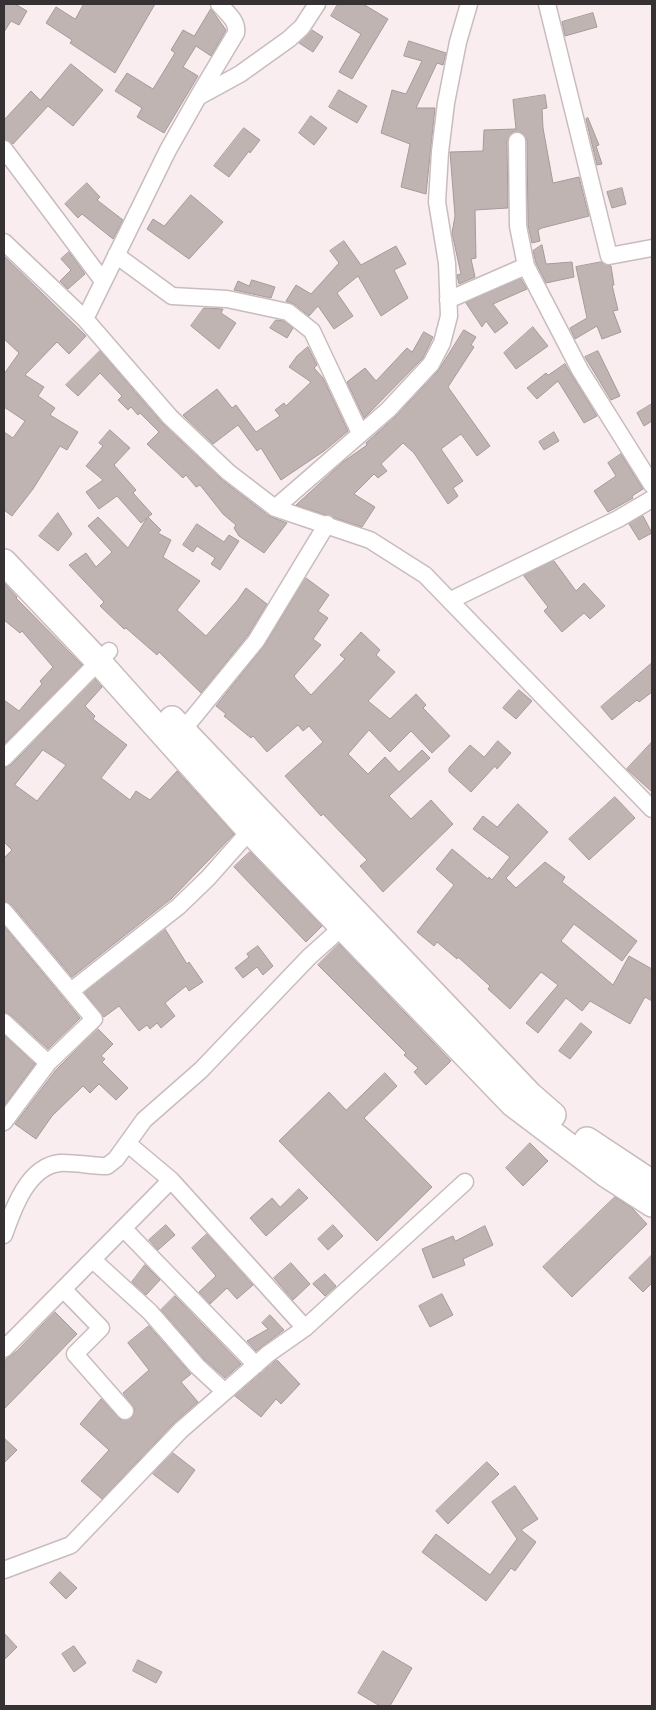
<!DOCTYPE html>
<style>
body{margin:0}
#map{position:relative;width:656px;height:1710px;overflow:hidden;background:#faedf0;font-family:Rubik,sans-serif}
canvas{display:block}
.frame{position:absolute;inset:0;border:5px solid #363132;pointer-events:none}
</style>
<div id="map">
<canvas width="656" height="1710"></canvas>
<div class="frame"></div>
</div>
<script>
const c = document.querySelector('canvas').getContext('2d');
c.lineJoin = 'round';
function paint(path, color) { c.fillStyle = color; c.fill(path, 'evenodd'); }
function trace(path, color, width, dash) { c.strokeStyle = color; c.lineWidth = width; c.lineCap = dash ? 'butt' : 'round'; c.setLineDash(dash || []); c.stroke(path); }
const building = new Path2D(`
 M4 4H15L27 11 19 25 11 21 4 32Z
 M84 4H155L115 73 70 43 72 40 46 23 56 7 75 19Z
 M338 4H363L388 19 352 79 339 72 361 34 331 16Z
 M211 9 226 30 211 56 196 46 183 67 198 76 164 133 137 117 142 108 115 91 127 73 153 89 175 53 171 50 183 30 194 36Z
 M593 13 597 27 565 36 562 22Z
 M312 30 323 37 313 52 299 43Z
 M409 41 446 53 443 65 437 63 416 108H435L426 194 401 187 410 144 381 133 392 90 406 94 422 61 404 56Z
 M71 64 103 90 73 126 48 106 13 144 4 139V120L31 91 40 100Z
 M339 90 367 106 357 123 329 107Z
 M545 95 547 108 542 109 543 128 553 183 579 177 589 216 542 228 538 230 540 241 532 243 528 225 527 140 522 133 512 132 507 141 508 208 475 210 476 258 471 259 475 277 459 284 457 275 461 274 452 233 455 216 450 152 483 151 484 130 516 129 513 100Z
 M311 116 327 128 314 145 299 133Z
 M588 118 599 145 596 146 602 164 597 165 586 119Z
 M244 128 260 140 250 153 249 151 229 177 214 166Z
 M87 183 100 197 97 200 123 220 113 239 82 214 78 218 65 204Z
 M622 188 626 204 612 208 607 192Z
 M191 195 223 222 189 259 147 229 153 219 164 226Z
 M344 241 361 265 396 246 406 264 394 270 408 298 381 316 358 276 337 293 353 316 334 329 318 306 309 316 294 304 286 301 296 285 311 294 322 282 339 263 330 251Z
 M542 245 546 264 572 262 574 277 546 283 536 263 533 251Z
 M69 252 85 274 68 289 60 281 71 270 61 259Z
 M4 256 86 336 69 354 57 342 25 375 44 387 38 396 55 408 50 415 78 432 67 450 60 446 33 489 12 516 4 510V432L13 438 25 421 4 407V374L19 353 4 339Z
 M601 262 611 266 614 285H612L618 310 613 311 621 332 602 339 597 326 575 339 570 328 587 318 576 267Z
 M521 279 527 289 493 304 508 323 495 333 486 321 482 327 466 303Z
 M252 280 275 287 271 298 234 290 238 281 249 286Z
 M204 308 223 309 221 313 236 323 219 349 191 326Z
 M276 320 284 321 293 328 287 338 270 328Z
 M533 327 548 346 516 369 504 353Z
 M464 330 476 337 471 345 474 347 448 387 490 446 477 456 461 434 441 449 463 481 453 488 458 496 448 504 414 453 403 443 381 464 387 471 378 478 374 474 354 494 375 507 362 527 296 505 343 462 367 445 366 443 395 417 438 371Z
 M424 332 433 337 423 358 364 418 347 382 365 368 376 381 407 348 412 352Z
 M308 347 317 365 314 368 323 378 348 431 324 451 281 480 261 448 257 451 238 425 213 444 183 415 217 389 232 408 236 405 256 432 280 416 275 410 284 403 286 406 311 382 289 367 297 356Z
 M100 351 163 424 221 479 269 516 287 523 264 553 239 536 234 528 236 525 223 514 200 485 196 487 186 475 183 478 147 444 159 432 140 413 138 415 131 407 128 410 118 400 122 396 100 373 78 396 66 385Z
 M598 351 620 396 611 400 585 357Z
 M565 364 597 416 584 423 558 381 537 399 527 388 546 373 548 375Z
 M652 404V421L644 426 637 413Z
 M110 430 130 448 114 465 136 490 133 493 152 514 148 517 161 530 158 533 171 540 163 557 200 581 177 610 206 636 237 601 246 588 267 604 248 635 201 693 159 652 157 655 126 628 124 629 100 606 104 602 69 565 86 553 96 567 112 552 88 526 98 517 128 548 147 518 141 523 117 496 99 509 86 492 103 480 86 466 103 446 99 443Z
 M554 432 559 441 544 450 539 442Z
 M621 454 643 489 632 496 633 498 608 512 594 491 616 476 608 463Z
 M58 513 72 534 58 551 39 536Z
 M643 516 652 533 639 540 629 524Z
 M197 524 224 542 229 535 239 541 220 570 211 564 215 558 197 546 193 552 183 545Z
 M554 561 576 591 584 583 605 606 590 619 584 613 562 632 544 611 548 607 524 576Z
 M306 578 329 595 318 611 328 618 313 639 321 645 294 676 296 679 311 695 345 659 340 655 361 632 380 650 376 655 395 672 368 701 390 719 416 694 426 705 423 708 450 736 432 753 411 731 390 752 369 730 348 754 368 774 385 757 399 772 422 750 430 758 389 796 411 819 431 800 453 824 383 892 360 866 367 860 323 814 321 816 285 776 323 742 309 726 303 731 298 725 267 752 253 736 251 738 224 716 226 714 216 706 264 646Z
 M4 583 17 597 16 598 82 665 4 744V700L19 711 42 684 40 681 53 667 22 631 20 633 4 620Z
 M652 663V692L639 702 637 700 612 720 601 707Z
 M95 679 102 687 85 706 95 716 93 719 127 745 101 778 130 800 136 791 150 800 177 771 234 834 172 898 72 977 12 905 4 901V858L12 850 4 842V768L11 765ZM43 750 66 765 37 801 15 785Z
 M519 690 532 701 516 719 503 708Z
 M498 741 511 753 497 769 495 766 471 792 449 772V768L470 745 484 757Z
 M652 742V792L627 769Z
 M615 797 635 818 589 860 569 839Z
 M518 804 548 832 506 878 516 888 545 862 565 877 562 882 637 941 622 961 574 924 561 941 613 985 629 956 652 969V1001L645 997 630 1024 590 1001 582 1011 566 998 538 1033 526 1023 558 985 541 972 510 1009 488 989 490 986 458 957 457 959 437 942 434 946 417 932 454 885 436 869 452 849 488 879 489 877 492 880 510 857 473 829 483 816 497 827Z
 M250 852 322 926 306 942 234 867Z
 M4 926 80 1018 48 1049 11 1015 4 1012Z
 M165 929 187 964 189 962 203 982 189 991 186 986 165 1003 175 1016 161 1028 157 1023 150 1029 147 1025 139 1031 119 1006 104 1017 85 993Z
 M339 944 451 1061 426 1085 414 1072 418 1068 404 1055 406 1053 318 965Z
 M258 946 273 966 263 975 257 967 243 978 235 968 249 957 247 954Z
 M581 1023 592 1032 570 1059 559 1051Z
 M98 1029 113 1044 101 1056 105 1059 102 1062 128 1088 116 1100 99 1084 90 1093 83 1086 52 1116 36 1139 15 1124 56 1070Z
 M4 1035 35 1064 4 1106Z
 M385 1073 397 1086 364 1118 432 1187 377 1241 279 1141 329 1092 346 1110Z
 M530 1143 548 1161 523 1186 506 1168Z
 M299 1189 308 1198 266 1236 250 1218 272 1198 280 1207Z
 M615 1197 632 1208 647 1224 572 1297 543 1267Z
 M166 1225 175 1235 158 1250 149 1240Z
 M333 1225 343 1236 328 1250 318 1239Z
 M485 1226 493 1245 463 1259 465 1265 433 1278 422 1249 453 1236 455 1241Z
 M207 1234 253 1285 237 1299 227 1288 210 1304 199 1292 216 1276 192 1248Z
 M652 1255V1283L643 1292 629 1278Z
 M291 1263 310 1284 293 1300 274 1278Z
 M145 1265 160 1280 146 1295 132 1282Z
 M325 1274 336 1286 325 1296 313 1284Z
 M442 1294 453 1315 430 1327 419 1306Z
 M175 1296 241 1364 225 1378 204 1359 161 1310Z
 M55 1312 77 1334 4 1409V1361L17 1351Z
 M270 1315 284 1330 256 1351 247 1341 268 1329 262 1323Z
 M149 1326 191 1374 181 1382 198 1402 174 1423 102 1499 81 1481 109 1450 80 1424 101 1399 121 1420 132 1418 135 1409 123 1393 149 1370 128 1343Z
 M277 1360 300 1384 281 1404 276 1399 261 1417 235 1396Z
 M4 1438 17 1450 4 1463Z
 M173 1453 195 1470 178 1493 153 1474Z
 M487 1462 499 1474 448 1524 436 1511Z
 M515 1486 538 1519 521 1530 536 1542 515 1571 511 1568 486 1601 422 1552 436 1534 490 1575 517 1539 492 1502Z
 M60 1572 77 1588 66 1599 50 1583Z
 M4 1633 17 1647 4 1660Z
 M74 1646 86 1663 74 1672 62 1654Z
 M383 1651 412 1668 390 1706H380L358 1693Z
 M138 1660 162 1672 156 1683 133 1671Z`);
const street = new Path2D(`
 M469 4 458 42 446 103 440 152 437 202 447 263 449 316 442 343 431 364 388 410 275 508 370 540 425 575 652 809
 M547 4 609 256 652 248
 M199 95 236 33C238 21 227 13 219 4
 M517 141 518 226 526 266 580 370 652 485
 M4 149 103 281
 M4 242 85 319 170 417 228 472 275 508
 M116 255 172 296 227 299 288 312 312 331 360 433
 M448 300 526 266
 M85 319 168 150 198 97 240 74 289 39 302 27 317 4
 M451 600 618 519 652 499
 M183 730 256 641 327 524
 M4 758 109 651
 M4 911 94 1019 48 1063 4 1122
 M71 991 179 906 208 878 255 825
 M4 1022 48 1063
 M128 1144 171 1180 305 1328
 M124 1229 256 1365
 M4 1235C13 1209 28 1166 60 1163 71 1162 94 1166 107 1166L116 1159 144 1120 201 1070 309 957 348 922
 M93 1260 150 1312 197 1366 224 1391
 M63 1289 101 1328 75 1354 125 1411
 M4 1349 171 1180
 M4 1570 71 1545 181 1430 268 1354 305 1328 465 1182`);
const primary = new Path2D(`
 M4 562 98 661 250 831 513 1104 607 1175 652 1204
 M172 719 530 1095 553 1115
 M587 1140 652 1183`);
paint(building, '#c0b4b2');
trace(building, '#a69b98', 1);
trace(street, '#c8bcbe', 19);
trace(primary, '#c8bcbe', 28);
trace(street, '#fff', 16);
trace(primary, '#fff', 25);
</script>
